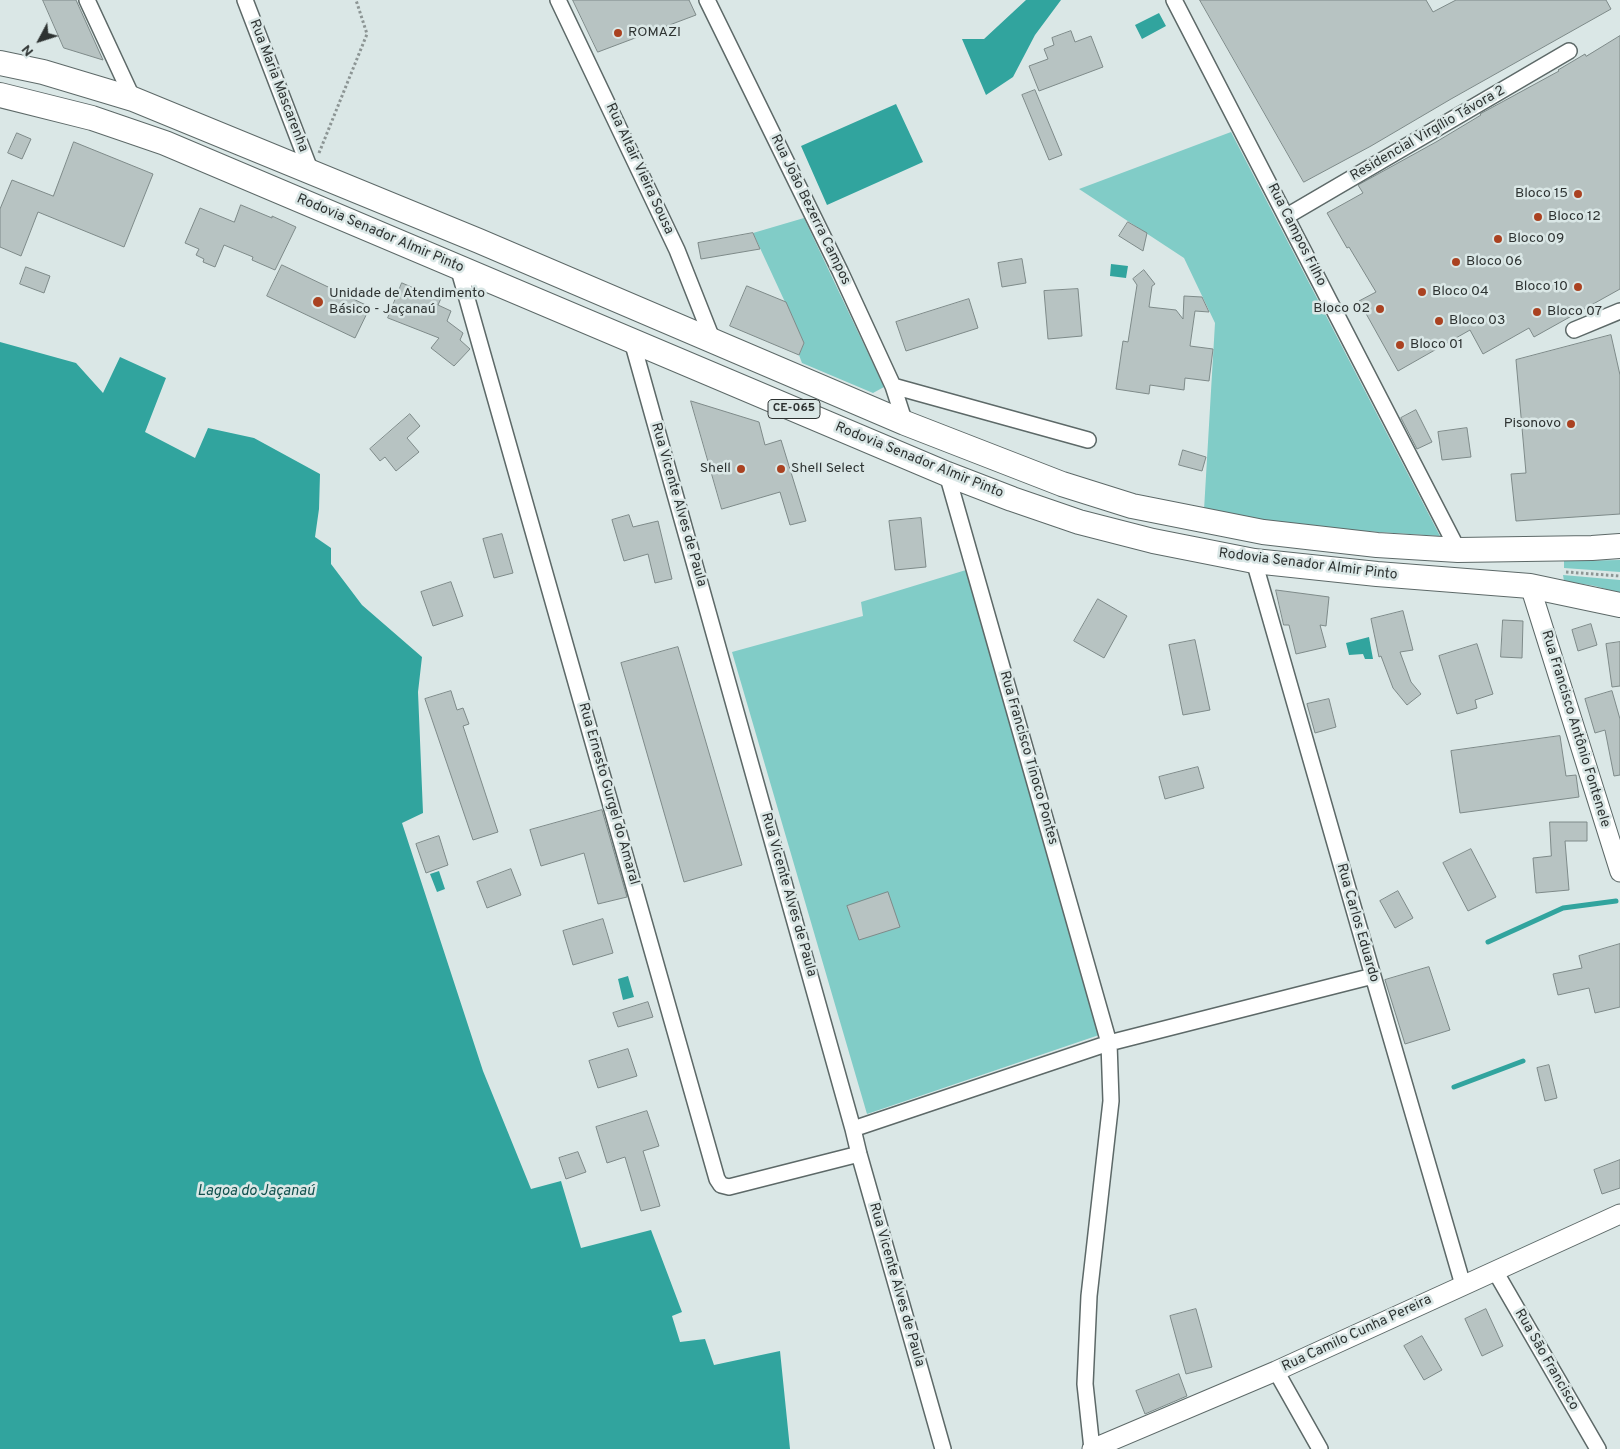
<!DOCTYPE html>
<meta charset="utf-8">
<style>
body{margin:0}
#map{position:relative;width:1620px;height:1449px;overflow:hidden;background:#dae7e6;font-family:Overpass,sans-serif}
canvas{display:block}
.north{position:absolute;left:15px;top:15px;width:50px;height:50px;-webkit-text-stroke:4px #dae7e6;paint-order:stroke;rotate:230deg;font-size:14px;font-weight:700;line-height:20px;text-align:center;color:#2e3332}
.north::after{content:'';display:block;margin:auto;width:18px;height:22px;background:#2e3332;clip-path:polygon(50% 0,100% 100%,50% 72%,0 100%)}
</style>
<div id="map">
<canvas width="1620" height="1449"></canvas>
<div class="north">N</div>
</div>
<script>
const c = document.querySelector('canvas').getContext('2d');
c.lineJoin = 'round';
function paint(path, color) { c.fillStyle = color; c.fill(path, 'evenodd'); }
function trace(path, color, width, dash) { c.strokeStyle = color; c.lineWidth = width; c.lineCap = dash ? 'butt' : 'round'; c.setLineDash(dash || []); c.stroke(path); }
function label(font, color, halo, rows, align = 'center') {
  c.font = font + ' Overpass,sans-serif'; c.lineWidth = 5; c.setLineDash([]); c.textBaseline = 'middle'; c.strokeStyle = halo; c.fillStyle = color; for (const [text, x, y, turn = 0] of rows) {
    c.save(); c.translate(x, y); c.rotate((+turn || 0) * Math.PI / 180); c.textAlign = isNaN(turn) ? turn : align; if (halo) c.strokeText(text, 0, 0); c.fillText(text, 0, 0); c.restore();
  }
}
const green = new Path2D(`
 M1231 132 1440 536 1318 528 1204 510 1215 323 1184 258 1079 189Z
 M804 218 884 387 873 393 802 363 799 355 804 343 753 233Z
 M1620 560V572L1564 568V561Z
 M966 570 1099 1035 867 1114 732 652 863 616 861 602Z
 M1563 575 1620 580V593L1595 586 1564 581Z`);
const water = new Path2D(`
 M1026 0H1061L1035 35 1013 77 986 95 962 39H984Z
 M1159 13 1166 26 1142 39 1135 25Z
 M896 104 923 162 827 205 801 146Z
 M1111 264 1128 266 1126 278 1110 276Z
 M0 342 76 363 103 393 120 357 166 378 145 432 195 458 208 428 254 438 320 474 319 509 315 537 331 548V564L362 605 422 657 418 692 423 813 402 823 483 1071 531 1189 561 1181 581 1248 651 1230 682 1312 672 1316 680 1342 705 1339 714 1365 780 1351 790 1449H0Z
 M1369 637 1373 659H1365L1363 654 1349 655 1346 643Z
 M439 871 445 889 437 892 430 874Z
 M628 976 634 997 623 1000 618 979Z`);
const stream = new Path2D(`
 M1488 942 1563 908 1616 901
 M1454 1087 1523 1061`);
const building = new Path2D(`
 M43 0H76L103 60 64 48Z
 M573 0H689L696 15 598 52Z
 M1200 0H1426L1433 12 1456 0H1606L1611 9 1451 99 1371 146 1304 182Z
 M1071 31 1075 42 1091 36 1103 67 1039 91 1029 66 1048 59 1044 49 1054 45 1052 38Z
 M1620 36V289L1534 337 1529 328 1483 354 1470 330 1398 371 1359 301 1376 292 1349 247 1347 248 1327 213 1363 193 1358 185 1436 142 1481 115 1480 114 1559 71 1558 70 1585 54 1586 56Z
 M1035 90 1062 155 1049 160 1022 95Z
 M17 133 31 139 22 159 8 153Z
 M74 142 153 174 124 247 38 212 21 256 0 247V209L12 180 53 196Z
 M241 205 272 218V216L296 227 275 270 252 260 253 257 224 245 215 267 203 262 204 259 196 255 199 249 185 243 200 208 234 222Z
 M1128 222 1147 233 1143 251 1119 236Z
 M753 233 760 249 701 259 698 243Z
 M1022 259 1026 283 1002 287 998 263Z
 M282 265 370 307 355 338 267 296Z
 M26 267 50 276 44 293 20 284Z
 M1144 270 1155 284 1152 286 1149 307 1176 310 1183 319 1184 296 1202 297 1209 312 1195 311 1190 346 1213 349 1209 381 1185 378 1184 390 1150 385 1149 394 1116 389 1123 341 1128 342 1137 285 1133 279Z
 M402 283 433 296 443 294 438 305 451 311 447 321 463 333 460 340 470 349 454 366 431 348 439 338 388 318Z
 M747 286 786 302 804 343 799 355 730 326Z
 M1078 289 1082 336 1048 339 1044 291Z
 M969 299 978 328 906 351 896 322Z
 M1611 335 1620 375V514L1516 521 1511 474 1526 473 1516 360Z
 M691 401 759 422 765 445 781 440 806 521 790 525 780 492 722 509Z
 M1416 410 1432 442 1417 449 1401 418Z
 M410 414 420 426 407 438 419 452 396 471 385 457 380 461 370 449Z
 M1467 428 1471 457 1442 460 1438 432Z
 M1183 450 1206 457 1202 471 1179 465Z
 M629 515 633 527 658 521 672 579 655 583 648 554 624 561 612 520Z
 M921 518 926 567 895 570 889 521Z
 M502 534 513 573 494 578 483 539Z
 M451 582 463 616 433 626 421 592Z
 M1276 590 1329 597 1326 626 1320 625 1326 647 1296 654 1289 625H1284Z
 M1098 599 1127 616 1104 658 1074 641Z
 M1403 611 1413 650 1400 652 1411 682 1421 694 1407 705 1393 688 1381 656 1379 657 1371 619Z
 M1503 620 1523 621 1522 658 1501 657Z
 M1591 624 1597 645 1578 651 1572 630Z
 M1195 640 1210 710 1183 715 1169 645Z
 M1620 642V686L1612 687 1606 644Z
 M1477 644 1493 694 1475 700 1477 708 1457 714 1439 656Z
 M678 647 742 865 684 882 621 663Z
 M451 691 457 710 463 708 469 724 463 726 498 832 473 840 425 699Z
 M1612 691 1620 719V775L1614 776 1605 730 1595 733 1585 699Z
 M1329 699 1336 727 1315 733 1307 704Z
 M1560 736 1566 776 1576 775 1579 797 1460 813 1451 751Z
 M1198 767 1204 788 1165 799 1159 777Z
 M602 810 627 897 598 904 584 853 541 866 530 830Z
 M1550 822H1587V841H1565L1569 890 1536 893 1533 858 1551 856Z
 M439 836 448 865 426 873 416 844Z
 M1471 849 1496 897 1468 911 1443 863Z
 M511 869 521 895 487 908 477 882Z
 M1398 891 1413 918 1395 928 1380 901Z
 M888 892 900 927 859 940 847 906Z
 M603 919 613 953 573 965 563 931Z
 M1620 944V1007L1595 1013 1589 988 1558 995 1553 974 1582 968 1579 956Z
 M1429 967 1450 1030 1405 1044 1385 980Z
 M648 1002 653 1017 618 1027 613 1013Z
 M628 1049 637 1076 598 1088 589 1061Z
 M1549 1065 1557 1098 1545 1101 1537 1068Z
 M647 1111 659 1146 643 1151 660 1206 641 1211 625 1157 607 1163 596 1127Z
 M578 1152 586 1172 566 1179 559 1158Z
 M1620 1160V1188L1602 1194 1594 1170Z
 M1196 1309 1212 1367 1186 1374 1170 1316Z
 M1486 1309 1503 1346 1482 1356 1465 1319Z
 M1422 1336 1442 1370 1424 1380 1404 1346Z
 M1179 1374 1187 1396 1145 1414 1136 1391Z`);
const path = new Path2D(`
 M319 153 367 34 356 0
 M1566 572 1620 576`);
const minor = new Path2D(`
 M87 0 133 99
 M245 0 311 172
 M558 0 677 250 713 341
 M707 0 840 271 893 386 905 423
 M1174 0 1458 550
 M1287 216 1569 51
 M458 267 717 1179 721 1185 729 1187 859 1154
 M1574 330 1620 311
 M632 341 853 1129 859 1154 943 1449
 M893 386 1088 440
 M947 474 1109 1043 1111 1101 1089 1296 1085 1384 1092 1449
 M1254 561 1373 976 1463 1285
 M853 1129 1109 1043 1373 976
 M1495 1271 1598 1449
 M1276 1371 1320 1449`);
const tertiary = new Path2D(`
 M1530 586 1620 872
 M1092 1449 1276 1371 1620 1214`);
const primary = new Path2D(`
 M0 63 43 72 133 99 479 241 905 423 1062 484 1132 506 1263 532 1377 545 1458 550 1592 548 1620 546
 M0 95 92 118 165 143 947 474 1012 499 1079 522 1153 541 1254 561 1377 574 1530 586 1620 605`);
const markers = [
 [618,33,5,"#aa4221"],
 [1578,194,5,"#aa4221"],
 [1538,217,5,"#aa4221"],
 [1498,239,5,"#aa4221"],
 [1456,262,5,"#aa4221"],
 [1578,287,5,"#aa4221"],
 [1422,292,5,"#aa4221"],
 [318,302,6,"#aa4221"],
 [1380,309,5,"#aa4221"],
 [1537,312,5,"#aa4221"],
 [1439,321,5,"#aa4221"],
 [1400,345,5,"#aa4221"],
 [1571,424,5,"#aa4221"],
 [741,469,5,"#aa4221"],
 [781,469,5,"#aa4221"]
];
const shields = [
 [794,409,52]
];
const shieldNames = [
 ["CE-065",794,409]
];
const poiNames = [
 ["ROMAZI",628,33],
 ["Bloco 15",1568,194,"right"],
 ["Bloco 12",1548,217],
 ["Bloco 09",1508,239],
 ["Bloco 06",1466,262],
 ["Bloco 10",1568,287,"right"],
 ["Bloco 04",1432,292],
 ["Unidade de Atendimento",329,294],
 ["Básico - Jaçanaú",329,310],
 ["Bloco 02",1370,309,"right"],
 ["Bloco 07",1547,312],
 ["Bloco 03",1449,321],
 ["Bloco 01",1410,345],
 ["Pisonovo",1561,424,"right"],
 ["Shell",731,469,"right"],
 ["Shell Select",791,469]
];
const streetNames = [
 ["Rua Maria Mascarenha",278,86,69],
 ["Residencial Virgílio Távora 2",1428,134,-30],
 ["Rua Altair Vieira Sousa",639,169,65],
 ["Rua João Bezerra Campos",810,210,64],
 ["Rodovia Senador Almir Pinto",380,234,23],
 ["Rua Campos Filho",1296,235,63],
 ["Rodovia Senador Almir Pinto",919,461,22],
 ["Rua Vicente Alves de Paula",678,505,74],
 ["Rodovia Senador Almir Pinto",1308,565,7],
 ["Rua Francisco Antônio Fontenele",1575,729,73],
 ["Rua Francisco Tinoco Pontes",1028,758,74],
 ["Rua Ernesto Gurgel do Amaral",608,794,74],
 ["Rua Vicente Alves de Paula",788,895,74],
 ["Rua Carlos Eduardo",1357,923,74],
 ["Rua Vicente Alves de Paula",896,1285,74],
 ["Rua Camilo Cunha Pereira",1357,1334,-25],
 ["Rua Sāo Francisco",1546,1360,60]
];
const waterNames = [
 ["Lagoa do Jaçanaú",256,1192]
];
paint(green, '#81ccc7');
paint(water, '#31a49e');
trace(stream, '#31a49e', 5);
paint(building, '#b7c3c2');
trace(building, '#7e8a89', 1);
trace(minor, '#5d6968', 18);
trace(tertiary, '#5d6968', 21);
trace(primary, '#5d6968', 26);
trace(path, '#8c9594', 3, [2.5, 2.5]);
trace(minor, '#fff', 15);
trace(tertiary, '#fff', 19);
trace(primary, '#fff', 24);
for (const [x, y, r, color] of markers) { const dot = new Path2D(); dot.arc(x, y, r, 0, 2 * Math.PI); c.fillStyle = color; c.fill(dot); trace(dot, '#dae7e6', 2); }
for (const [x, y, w] of shields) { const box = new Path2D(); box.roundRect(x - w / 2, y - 9.5, w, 19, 4); c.fillStyle = '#dae7e6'; c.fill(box); trace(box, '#2e3332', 1); }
label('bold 12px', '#2e3332', null, shieldNames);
label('14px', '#2e3332', '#dae7e6', poiNames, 'left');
label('14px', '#2e3332', '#dae7e6', streetNames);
label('italic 15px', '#10504d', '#dae7e6', waterNames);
</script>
